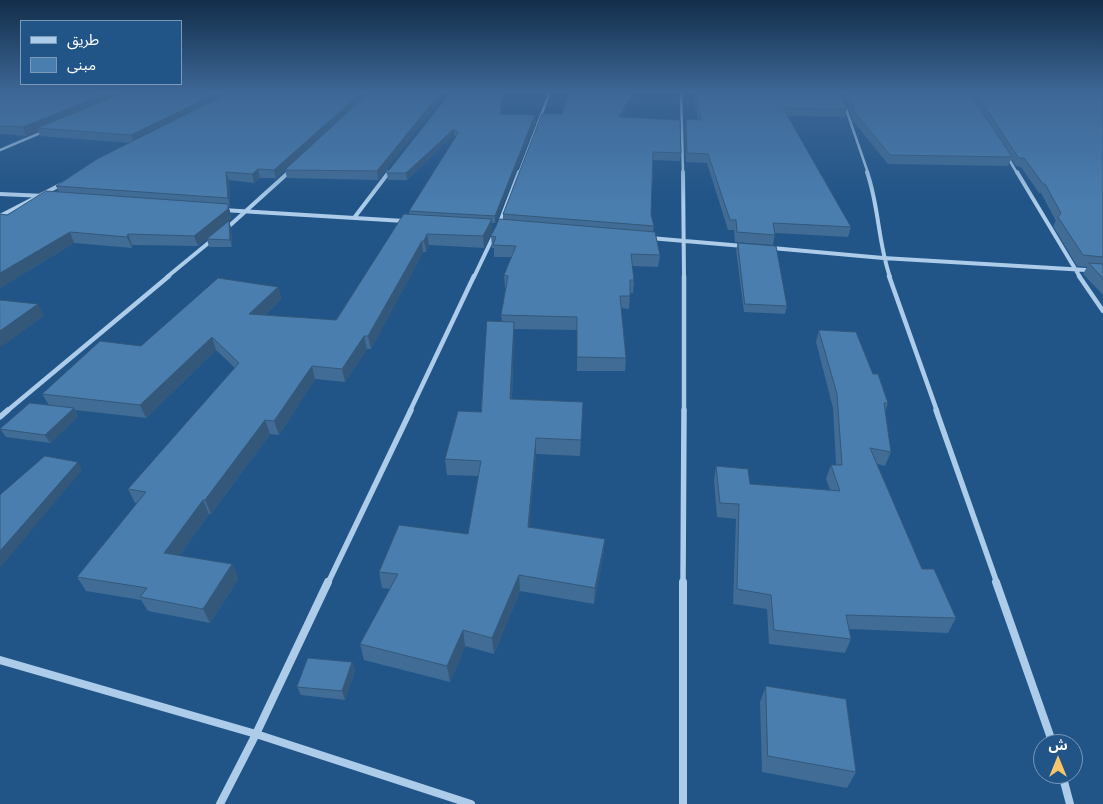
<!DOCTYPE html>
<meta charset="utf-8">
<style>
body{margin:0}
#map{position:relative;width:1103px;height:804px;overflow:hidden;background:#215487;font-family:Barlow,"Noto Sans Arabic",sans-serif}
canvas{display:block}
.legend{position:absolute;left:20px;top:20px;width:162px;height:65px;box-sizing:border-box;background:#215487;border:1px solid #7a98b7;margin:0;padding:6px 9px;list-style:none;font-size:15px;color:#fff}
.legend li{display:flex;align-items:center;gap:10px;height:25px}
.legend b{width:25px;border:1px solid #7a98b7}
.north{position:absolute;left:1033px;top:734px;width:50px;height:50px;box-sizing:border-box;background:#215487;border:1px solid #7a98b7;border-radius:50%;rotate:0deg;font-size:14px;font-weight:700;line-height:20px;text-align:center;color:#fff}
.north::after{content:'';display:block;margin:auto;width:18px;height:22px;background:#f6c66d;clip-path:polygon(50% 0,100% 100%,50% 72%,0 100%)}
</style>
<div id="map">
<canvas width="1103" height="804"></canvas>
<ul class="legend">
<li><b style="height:6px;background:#acccea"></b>طريق</li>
<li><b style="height:14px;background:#4a7eaf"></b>مبنى</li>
</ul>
<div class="north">ش</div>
</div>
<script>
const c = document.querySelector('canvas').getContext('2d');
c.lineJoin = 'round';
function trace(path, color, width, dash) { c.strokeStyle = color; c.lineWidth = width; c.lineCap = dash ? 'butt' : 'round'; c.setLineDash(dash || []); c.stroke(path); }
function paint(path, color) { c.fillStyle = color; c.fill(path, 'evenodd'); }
const minorFar4 = new Path2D(`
 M681 92 683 173
 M845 106 868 173
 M0 150 45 131
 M1007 156 1017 173
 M287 173 291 170
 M388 173 390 171
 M519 173 550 92`);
const minorFar3 = new Path2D(`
 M683 172 684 277
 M867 172C879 206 878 243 890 277
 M1017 172 1080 277
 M0 194 45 196
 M223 210 404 221
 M0 216 62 184
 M354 218 389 172
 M499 225 519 172
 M227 228 289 172
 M650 238 743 246
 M772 248 883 258 1103 271
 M167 277 212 240
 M474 277 494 235`);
const minorFar2 = new Path2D(`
 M889 276 937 411
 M1079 276 1103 311
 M7 411 169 276
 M410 411 474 276
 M684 411V276`);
const minorFar1 = new Path2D(`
 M936 410 997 583
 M0 417 8 410
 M328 583 411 410
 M683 583 684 410`);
const minor = new Path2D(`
 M996 582 1053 744
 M0 660 256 734 471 804
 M1062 774 1070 804
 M220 804 256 734 328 582
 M683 804V582`);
const wall = new Path2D(`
 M0 92H445V94L378 180 287 178 285 170 276 178H260L254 183 229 180 230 207H228L231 215V219L198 246 132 245V248L74 243 0 288V214L7 215 59 192 56 186 130 143 40 136 38 131 26 136 2 134 0 135Z
 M692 92H841L847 109 845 117 788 116 851 227 848 237 775 233 773 245 735 242 734 230H728L707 163 686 162 685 127 686 119 698 120Z
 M842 92H1103V295L1083 274 1087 267 1077 266 1053 226 1056 221 1041 193H1039L1021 167 1016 166 1011 159 1008 166 888 164 853 121Z
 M502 95 501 114 536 121 495 223H492V230L484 248 429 245 426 252H423L371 349H367L345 382 315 379 279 435 270 434 211 514H209L179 556 232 564 238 579 210 623 148 611 141 600 86 591 77 577 137 503H135L128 489 235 368 216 350 146 418 75 410 78 417 50 443 6 437 0 429 49 405 42 394 141 346 278 287 281 299 265 315 336 320 409 214V211L456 137 454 135 407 180H388L387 173Z
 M634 96 622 117 681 153 680 161 653 160 651 215 654 226 653 231 660 255 658 267 632 266 634 280 633 293H630L629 309 621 308 626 358 625 371H577V330L514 329 512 399 583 402 580 456 536 454 529 527 605 539 603 556 594 604 520 591 494 654 465 646 450 682 364 660 360 644 390 589 382 588 379 572 468 534 479 476 447 475 445 459 481 412 502 321 501 315 506 288H505L504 275 511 257H494V248H492L491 236 503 220V214L562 114Z
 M229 221 231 228 232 247H209L207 239Z
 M738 243 787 306 785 314 744 312 736 250Z
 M819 330 873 374 888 403 885 412 891 452 885 466 877 464 922 569 956 618 948 633 849 629 851 639 845 653 769 644 767 609 733 604 736 519 717 517 714 480 716 466 750 484 830 490 826 479 831 465H836L833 408 816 342Z
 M352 662 355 671 345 700 301 695 297 687Z
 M766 686 856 772 847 788 762 772 760 702Z`);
const shadedWall = new Path2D(`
 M110 92H131L37 128 38 131 26 136 23 127Z
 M219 92H235L134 143 131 135Z
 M362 92H371L276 178 274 170Z
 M441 92H445V94L378 180 377 171Z
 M633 92H634V96L618 125 619 117Z
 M535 115 536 121 495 223V216Z
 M454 129V135L407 180 406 173Z
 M258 169 260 178 254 183 252 174Z
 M226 172 229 180 230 207 228 198Z
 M228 204 231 215V219L198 246 194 236Z
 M492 219V230L484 248 483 236Z
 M229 221 231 228 232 247 230 240Z
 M70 232 74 243 0 288V273Z
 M128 234 132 245V248L127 237Z
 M427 234 429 245 426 252 424 241Z
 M422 241 423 252 371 349 368 336Z
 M278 287 281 299 252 327 249 314Z
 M38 304 44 316 0 348V331Z
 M514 322V337L511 415 510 399Z
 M364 336 367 349 345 382 342 369Z
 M212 337 216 350 146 418 140 405Z
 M312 366 315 379 279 435 274 421Z
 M74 408 78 417 50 443 45 435Z
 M265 420 270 434 211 514 205 500Z
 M536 438V454L528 543V527Z
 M78 462 82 470 0 568V551Z
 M203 500 209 514 171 567 164 553Z
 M605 539 603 556 594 604 595 588Z
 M232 564 238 579 210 623 203 609Z
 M519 575 520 591 494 654 492 638Z
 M463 630 465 646 450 682 447 666Z
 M352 662 355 671 345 700 342 691Z`);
const building = new Path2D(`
 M0 92H110L23 127 0 126Z
 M127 92H219L131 135 37 128Z
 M231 92H362L274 170 258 169 252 174 226 172 228 198 56 186 97 159Z
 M370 92H441L377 171 285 170Z
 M451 92H502L500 114 535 115 495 216 409 211 458 133 454 129 406 173H387Z
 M569 92H633L619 117 680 120 681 153 653 152 651 215 654 226 503 214 542 114H562Z
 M694 92H841L847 109 783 108 851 227 773 223 775 235 737 232 736 220H730L708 154 687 153 686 119 701 120Z
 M847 92H969L1012 157 890 155 855 113Z
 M975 92H1103V257L1083 255 1058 217 1061 213 1045 184H1043L1024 158H1019Z
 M46 191 228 204V209L194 236 128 234 127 237 70 232 0 273V214L7 215Z
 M404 214 492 219 483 236 427 234 424 241H422L368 336H364L342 369 312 366 274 421 265 420 205 500H203L164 553 232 564 203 609 140 597 147 588 77 577 146 492 128 489 239 363 212 337 140 405 42 394 100 341 141 346 218 278 278 287 249 314 336 320Z
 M500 219 655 232 660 255 631 254 634 280H630V296H620L626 358 577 357V317L501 315 508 276 504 275 516 246 493 245 496 237 491 236Z
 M229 221 230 240 207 239Z
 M738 243 776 246 787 306 745 304Z
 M1089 263 1103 264V278Z
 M0 300 38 304 0 331Z
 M487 321 514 322 510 399 583 402 581 440 536 438 528 527 605 539 595 588 519 575 492 638 463 630 447 666 360 644 398 574 379 572 399 525 468 534 481 461 445 459 458 411 481 412Z
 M819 330 856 332 873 374H878L888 403H884L891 452 870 448 922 569H934L956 618 846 615 851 639 774 630 771 595 737 589 739 504 720 503 716 466 748 469 750 484 840 491 831 465H842L837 394Z
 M30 403 74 408 45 435 0 429Z
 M45 456 78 462 0 551V495Z
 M308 658 352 662 342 691 297 687Z
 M766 686 846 699 856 772 768 756Z`);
trace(minorFar4, '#acccea', 2.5);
trace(minorFar3, '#acccea', 4);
trace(minorFar2, '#acccea', 4.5);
trace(minorFar1, '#acccea', 5.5);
trace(minor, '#acccea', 8);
paint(wall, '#406c96');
paint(shadedWall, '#34587a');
paint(building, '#4a7eaf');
trace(building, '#34587a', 1);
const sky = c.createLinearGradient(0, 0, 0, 204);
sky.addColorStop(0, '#122e4a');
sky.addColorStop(0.45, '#3d6796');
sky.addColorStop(1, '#3d679600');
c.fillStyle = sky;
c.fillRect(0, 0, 1103, 204);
</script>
